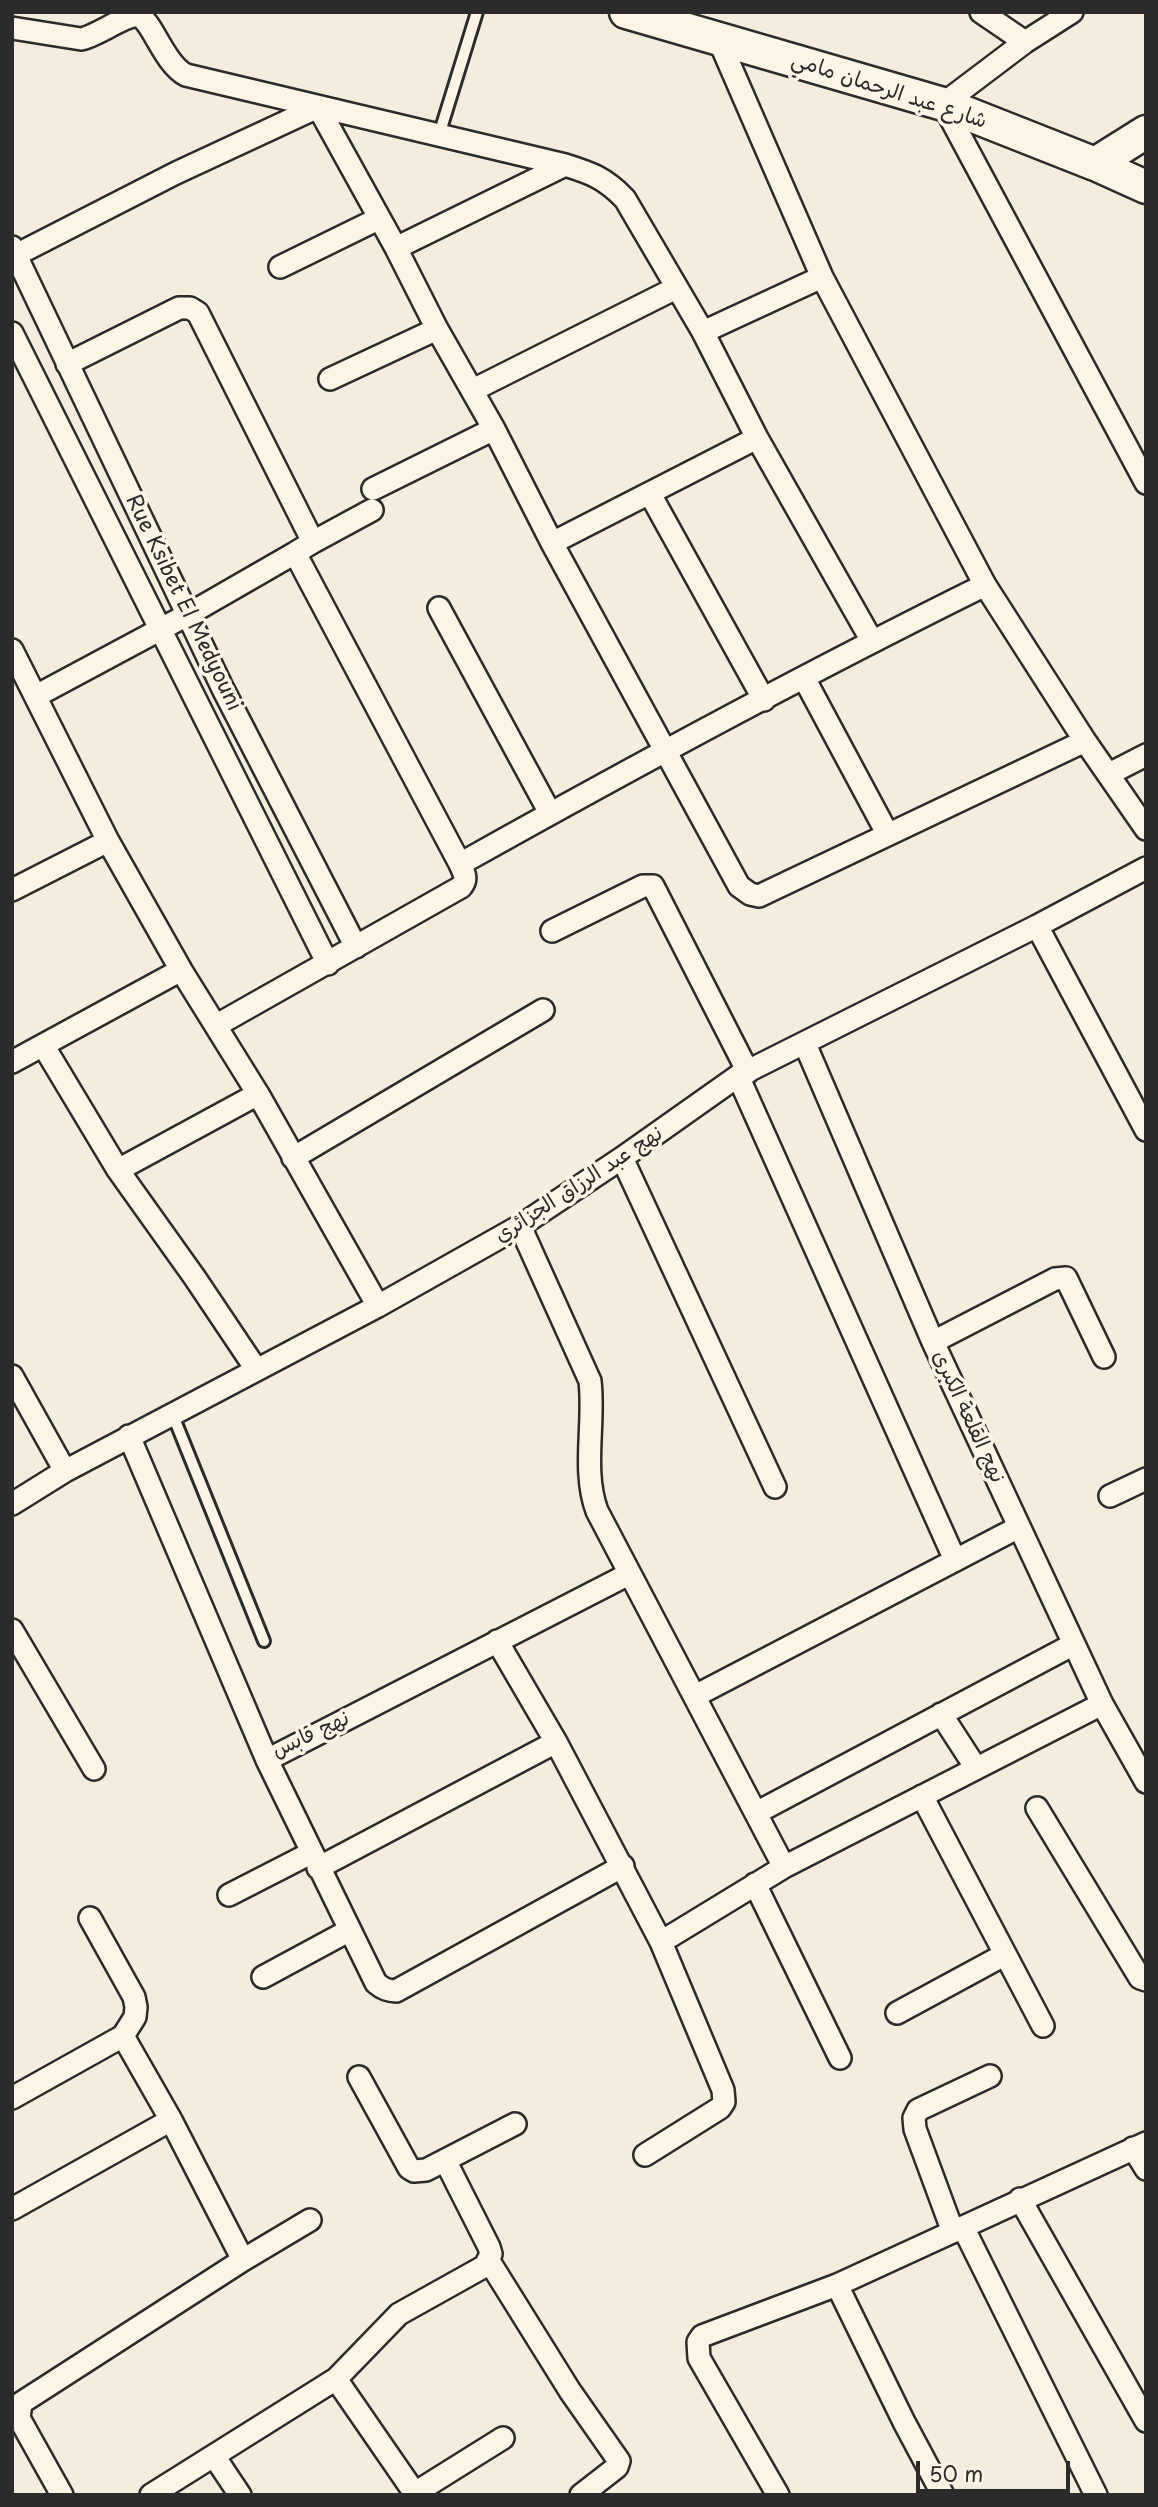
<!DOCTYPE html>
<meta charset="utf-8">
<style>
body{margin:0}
#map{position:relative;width:1158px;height:2507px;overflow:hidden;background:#f4edde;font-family:"Playpen Sans",sans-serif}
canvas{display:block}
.frame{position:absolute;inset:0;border:14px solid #2b2b2b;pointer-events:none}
.scale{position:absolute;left:916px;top:2461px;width:154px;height:32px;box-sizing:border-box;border:4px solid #2b2b2b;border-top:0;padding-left:9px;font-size:21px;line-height:24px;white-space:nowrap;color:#2b2b2b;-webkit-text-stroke:5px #fcf5e5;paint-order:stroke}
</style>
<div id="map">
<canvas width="1158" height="2507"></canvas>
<div class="frame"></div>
<div class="scale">50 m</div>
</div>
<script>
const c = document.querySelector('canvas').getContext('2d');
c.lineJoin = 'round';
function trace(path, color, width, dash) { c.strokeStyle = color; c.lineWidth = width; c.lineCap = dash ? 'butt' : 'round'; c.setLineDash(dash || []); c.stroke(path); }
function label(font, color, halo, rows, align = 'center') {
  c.font = font + ' "Playpen Sans","Playpen Sans Arabic",sans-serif'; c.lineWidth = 7; c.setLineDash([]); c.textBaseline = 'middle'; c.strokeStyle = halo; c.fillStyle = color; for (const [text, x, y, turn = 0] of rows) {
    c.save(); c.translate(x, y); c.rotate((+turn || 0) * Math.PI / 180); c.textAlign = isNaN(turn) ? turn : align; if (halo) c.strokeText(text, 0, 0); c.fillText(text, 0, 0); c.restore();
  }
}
const lane = new Path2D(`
 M439 135 477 12
 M172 1413 264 1641`);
const street = new Path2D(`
 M981 12 1025 42
 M1072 12 1025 42 943 104 1146 483
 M12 28 81 39C97 36 126 14 138 16 151 18 164 64 186 75L565 165C591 173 605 178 625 199L703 332 757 438 872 641
 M718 38 822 277 985 585 1085 741 1146 829
 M318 107 396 248 437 329 494 429 552 543 739 886 750 894 759 896 1085 741
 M12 247 223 689 356 947
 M396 248 565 165
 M12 257 176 173 318 107
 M280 267 378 219
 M703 332 822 277
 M12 333 328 964
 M67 364 179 308H190L198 313 313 542 295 553
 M330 379 437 329
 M473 390 676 288
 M373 489 494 429
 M650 494 764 700
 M313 542 372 510
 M552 543 757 438
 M439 608 550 813
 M12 650 108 841 181 970 258 1094 378 1306
 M804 678 887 833
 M36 696 189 614 295 553 460 864
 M1109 774 1146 755
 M12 890 108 841
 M1037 926 1146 1130
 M552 931 643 886H653L748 1072
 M217 1025 461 887C468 879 464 873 460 864 633 767 807 673 985 585
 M805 1044 933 1342 1102 1704 1146 1782
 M43 1045 118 1170 195 1278 256 1369
 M12 1062 181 970
 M738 1076 955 1560
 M293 1158 543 1010
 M622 1158 775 1487
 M118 1170 258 1094
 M520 1226 590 1381C595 1423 582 1471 597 1511L784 1867
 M933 1342 1055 1279 1066 1278 1104 1357
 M12 1376 65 1471
 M129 1436 267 1760 376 1983C383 1989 388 1991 396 1991L623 1866
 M1110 1496 1146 1479
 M12 1504 65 1471 378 1306 520 1226 622 1158 738 1076 1037 926 1146 868
 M12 1630 94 1769
 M497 1641 556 1742 661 1942 723 2090 724 2102 720 2108 645 2155
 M695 1696 1019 1527
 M941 1714 976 1768
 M267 1760 629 1574
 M922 1796 1043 2026
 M1037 1808 1140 1978 1146 1980
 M756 1813 1074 1644
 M318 1868 556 1742
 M755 1884 840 2058
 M229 1895 311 1853
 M661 1942 784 1867 1102 1704
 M263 1977 350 1930
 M897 2013 1004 1955
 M359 2077 409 2168 414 2171 426 2170 515 2124
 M12 2098 123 2036 135 2017 136 2007 134 1997 90 1918
 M1133 2148 1146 2169
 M1020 2199 1146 2421
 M12 2209 171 2120
 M963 2227 1096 2495
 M953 2232 915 2129 914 2118 918 2110 990 2076
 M243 2260 310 2220
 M489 2261 570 2391 619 2461 617 2467 581 2495
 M837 2285 904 2422 943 2495
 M336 2379 416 2495
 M214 2456 240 2495
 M415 2493 503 2438
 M62 2495 19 2418 21 2403 243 2260 171 2120 123 2036
 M151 2495 336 2379 399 2314 485 2266 491 2254 489 2247 445 2160
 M778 2495 699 2358 698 2342 702 2336 837 2285 1146 2143`);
const secondary = new Path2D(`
 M626 12 943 104 1095 164 1146 187
 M1095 164 1146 132`);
const streetNames = [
 ["شارع عبد الرحمان مامي",889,91,18],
 ["Rue Ksibet El Medyouni",183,603,64],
 ["نهج عبد الرزاق الجزائري",579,1185,-33],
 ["نهج القلعة الكبرى",968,1417,65],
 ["نهج قابس",311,1735,-25]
];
trace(lane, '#2b2b2b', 16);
trace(street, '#2b2b2b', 26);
trace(secondary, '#2b2b2b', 37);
trace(lane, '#fcf5e5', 10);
trace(street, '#fcf5e5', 21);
trace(secondary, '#fcf5e5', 32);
label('21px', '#2b2b2b', '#fcf5e5', streetNames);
</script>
